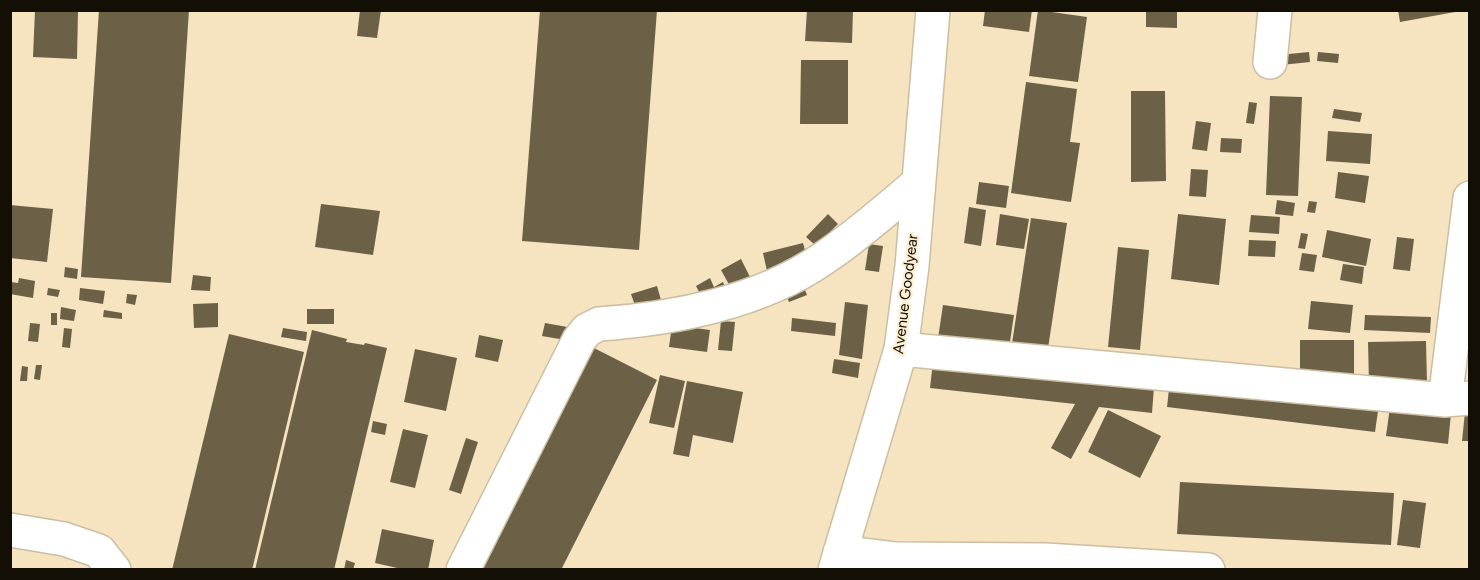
<!DOCTYPE html>
<style>
body{margin:0}
#map{position:relative;width:1480px;height:580px;overflow:hidden;background:#fdefd1;font-family:Figtree,sans-serif}
canvas{display:block}
.frame{position:absolute;inset:0;border:12px solid #140f05;pointer-events:none}
</style>
<div id="map">
<canvas width="1480" height="580"></canvas>
<div class="frame"></div>
</div>
<script>
const c = document.querySelector('canvas').getContext('2d');
c.lineJoin = 'round';
function paint(path, color) { c.fillStyle = color; c.fill(path, 'evenodd'); }
function trace(path, color, width, dash) { c.strokeStyle = color; c.lineWidth = width; c.lineCap = dash ? 'butt' : 'round'; c.setLineDash(dash || []); c.stroke(path); }
function label(font, color, halo, rows, align = 'center') {
  c.font = font + ' Figtree,sans-serif'; c.lineWidth = 4.5; c.setLineDash([]); c.textBaseline = 'middle'; c.strokeStyle = halo; c.fillStyle = color; for (const [text, x, y, turn = 0] of rows) {
    c.save(); c.translate(x, y); c.rotate((+turn || 0) * Math.PI / 180); c.textAlign = isNaN(turn) ? turn : align; if (halo) c.strokeText(text, 0, 0); c.fillText(text, 0, 0); c.restore();
  }
}
const built = new Path2D(`
 M11 11H1469V569H11Z`);
const building = new Path2D(`
 M35 10 78 11 77 59 33 57Z
 M99 10H189L171 283 81 277Z
 M360 10H381L377 38 357 36Z
 M540 10H657L639 250 522 241Z
 M807 10H853L852 43 805 41Z
 M985 10H1032L1029 32 983 26Z
 M1038 10 1087 17 1078 82 1029 76Z
 M1146 10H1177V28L1146 27Z
 M1398 10H1455V12L1400 22Z
 M1309 52 1310 62 1281 65 1279 55Z
 M1318 52 1339 54 1338 63 1317 61Z
 M801 60H848V124H800Z
 M1026 82 1077 89 1070 142 1080 143 1071 202 1011 193Z
 M1131 91H1165L1166 181 1131 182Z
 M1270 96 1302 97 1298 196 1266 195Z
 M1249 102 1257 103 1254 124 1246 123Z
 M1334 109 1362 113 1360 122 1332 118Z
 M1196 121 1211 123 1207 151 1192 149Z
 M1328 131 1372 134 1370 164 1326 161Z
 M1221 138 1242 139 1241 153 1220 152Z
 M1191 169 1208 170 1206 197 1189 196Z
 M1338 172 1369 176 1365 203 1335 198Z
 M979 182 1009 186 1006 208 976 204Z
 M1277 200 1295 203 1293 216 1275 214Z
 M1309 201 1317 202 1315 213 1307 212Z
 M321 204 380 211 373 255 315 247Z
 M10 205 53 209 47 262 10 258Z
 M969 207 986 210 981 246 964 243Z
 M828 214 838 224 816 246 806 237Z
 M1000 214 1029 219 1024 249 996 245Z
 M1178 214 1226 219 1219 285 1171 279Z
 M1251 215 1280 217 1279 234 1249 232Z
 M1031 218 1067 223 1047 355 1011 350Z
 M1327 230 1371 239 1366 266 1322 257Z
 M1301 233 1308 234 1305 249 1298 248Z
 M1397 237 1414 239 1410 271 1393 269Z
 M1249 240 1276 241 1275 257 1248 256Z
 M803 243 808 261 767 271 763 253Z
 M869 244 883 246 879 272 865 270Z
 M1118 247 1149 250 1140 350 1108 347Z
 M1302 253 1317 255 1314 272 1299 270Z
 M741 259 751 279 732 290 721 270Z
 M1343 264 1364 267 1362 284 1340 280Z
 M65 267 78 269 77 279 64 277Z
 M193 275 211 277 210 291 191 290Z
 M19 278 35 281 33 298 10 294 11 282 18 283Z
 M710 278 714 287 723 282 727 291 704 302 696 286Z
 M801 280 807 295 789 302 783 288Z
 M657 286 663 307 638 314 631 294Z
 M48 288 60 290 58 297 47 295Z
 M80 288 105 291 103 304 79 300Z
 M127 294 137 295 135 305 126 303Z
 M1311 301 1353 305 1350 333 1308 329Z
 M845 302 868 305 862 359 839 355Z
 M218 303V327L194 328 193 304Z
 M943 305 1014 315 1008 355 937 345Z
 M61 307 76 310 74 321 60 319Z
 M307 309H334V324H307Z
 M104 310 122 313V319L103 317Z
 M51 313H57V325H51Z
 M1365 315 1431 317 1430 333 1364 330Z
 M792 318 836 323 835 336 791 331Z
 M721 321 735 322 732 351 718 350Z
 M30 323 40 324 38 342 28 341Z
 M545 323 573 328 571 341 542 336Z
 M672 325 710 330 707 352 669 347Z
 M64 328 72 329 70 348 62 347Z
 M283 328 307 332 306 341 281 337Z
 M312 330 347 339 346 342 364 345 365 343 387 348 334 570H255Z
 M229 334 304 352 252 570H172Z
 M479 335 503 340 498 362 475 357Z
 M1300 340H1354V376L1300 377Z
 M1426 341 1427 383 1369 384 1368 342Z
 M590 346 657 380 561 570H477Z
 M415 349 457 358 446 411 404 402Z
 M834 359 860 363 858 378 832 373Z
 M933 362 1154 387 1152 413 1099 407 1071 459 1051 448 1075 404 930 388Z
 M36 365H42L40 380 34 379Z
 M22 366 28 367 27 381H20Z
 M660 375 685 381 674 428 649 423Z
 M1170 380 1379 404 1375 432 1167 407Z
 M687 381 743 392 733 443 693 435 689 457 673 454Z
 M1390 407 1451 414 1448 444 1386 436Z
 M1108 410 1161 436 1140 478 1088 452Z
 M1465 412H1470V441H1462Z
 M373 421 387 424 385 435 371 432Z
 M403 429 428 435 415 488 390 482Z
 M466 438 478 442 461 494 449 490Z
 M1180 482 1394 493 1391 545 1177 534Z
 M1403 500 1426 503 1420 548 1397 545Z
 M382 529 434 540 428 570H406L375 563Z
 M346 560 355 563 353 570H344Z`);
const minor = new Path2D(`
 M1270 62 1275 10
 M901 349 1445 400 1470 398
 M1445 400 1470 198
 M10 530 64 539 99 551 114 570
 M840 552 896 559 1045 560 1208 570
 M463 570 579 340 587 330 599 324C674 319 761 302 824 258 857 236 887 209 917 184
 M835 570 901 349 912 266 933 10`);
const streetNames = [
 ["Avenue Goodyear",906,294,-83]
];
paint(built, '#f5e4bf');
paint(building, '#6c6046');
trace(minor, '#ccbea2', 36);
trace(minor, '#fff', 33);
label('15px', '#140f05', '#fdefd1', streetNames);
</script>
